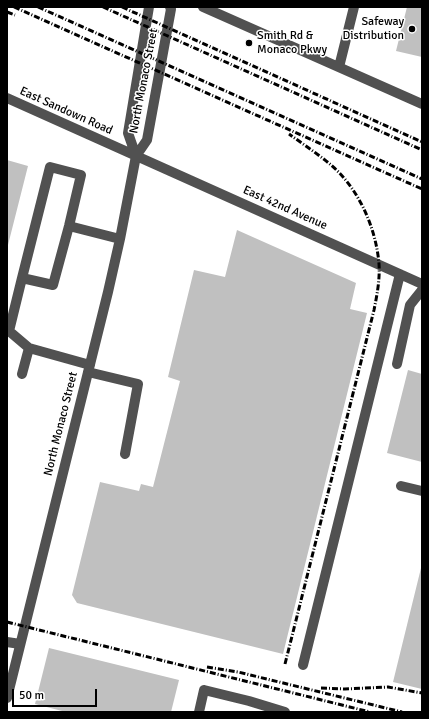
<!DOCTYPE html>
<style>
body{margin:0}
#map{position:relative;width:429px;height:719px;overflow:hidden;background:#fff;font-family:Signika,sans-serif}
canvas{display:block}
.frame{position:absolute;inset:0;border:8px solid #000;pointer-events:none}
.scale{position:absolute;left:12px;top:689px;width:85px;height:18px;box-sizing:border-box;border:2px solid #000;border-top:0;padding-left:5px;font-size:12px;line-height:14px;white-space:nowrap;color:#000;-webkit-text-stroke:3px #fff;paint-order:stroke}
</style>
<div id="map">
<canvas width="429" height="719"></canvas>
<div class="frame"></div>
<div class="scale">50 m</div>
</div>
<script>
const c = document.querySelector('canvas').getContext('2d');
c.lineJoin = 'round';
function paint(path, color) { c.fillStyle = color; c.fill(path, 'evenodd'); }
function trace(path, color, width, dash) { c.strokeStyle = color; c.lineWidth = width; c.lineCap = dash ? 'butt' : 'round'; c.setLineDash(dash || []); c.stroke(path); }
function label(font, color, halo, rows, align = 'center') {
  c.font = font + ' Signika,sans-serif'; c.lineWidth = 3; c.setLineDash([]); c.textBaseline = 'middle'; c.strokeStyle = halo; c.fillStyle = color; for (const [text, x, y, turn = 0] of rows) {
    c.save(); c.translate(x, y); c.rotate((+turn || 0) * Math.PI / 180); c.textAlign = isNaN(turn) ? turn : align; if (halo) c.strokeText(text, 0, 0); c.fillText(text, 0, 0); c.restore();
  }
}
const building = new Path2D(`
 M407 7H422V57L396 51Z
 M7 160 28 166 8 245H7Z
 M237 230 356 283 350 309 367 313 283 654 77 603 72 595 100 482 139 491 141 484 153 487 180 381 168 377 194 270 225 277Z
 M408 370 422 374V462L387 453Z
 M421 568H422V689L393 682Z
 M49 648 179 680 171 712H66L35 704Z`);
const minor = new Path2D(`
 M203 7 422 104
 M339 67 354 7
 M7 98 422 284
 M136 156 128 133 149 7
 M69 226 120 239
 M22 278 50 167 81 175 69 226 53 285 22 278 9 331 29 348 90 365
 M397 364 410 305 422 290
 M88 372 138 384 125 454
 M22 374 29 348
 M401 486 422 491
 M7 642 20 644
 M303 665 400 274
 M7 698 108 292 120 239 136 156 147 140 171 9 170 7
 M199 712 204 690 249 701 285 712`);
const rail = new Path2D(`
 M14 7 422 189
 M38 7 422 179
 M103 7 422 150
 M122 7 422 142
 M7 12 15 15
 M7 622 370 712
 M285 664 374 310C377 295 380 280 379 264 376 228 359 189 331 165 318 154 303 144 289 134
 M207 667 238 672 402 712
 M321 688 345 689 388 687 422 693`);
const markers = [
 [412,29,4,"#000"],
 [249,43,4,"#000"]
];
const poiNames = [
 ["Safeway",404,22],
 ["Distribution",404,36],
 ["Smith Rd &",257,36,"left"],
 ["Monaco Pkwy",257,50,"left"]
];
const streetNames = [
 ["North Monaco Street",144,81,-79],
 ["East Sandown Road",66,111,24],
 ["East 42nd Avenue",285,208,24],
 ["North Monaco Street",61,424,-76]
];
paint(building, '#c0c0c0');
trace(minor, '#515151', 10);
trace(rail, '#000', 3, [6, 2, 1, 2]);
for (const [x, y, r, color] of markers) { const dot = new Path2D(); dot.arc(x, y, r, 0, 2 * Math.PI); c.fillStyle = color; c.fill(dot); trace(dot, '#fff', 1.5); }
label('12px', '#000', '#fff', poiNames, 'right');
label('12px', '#000', '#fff', streetNames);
</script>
